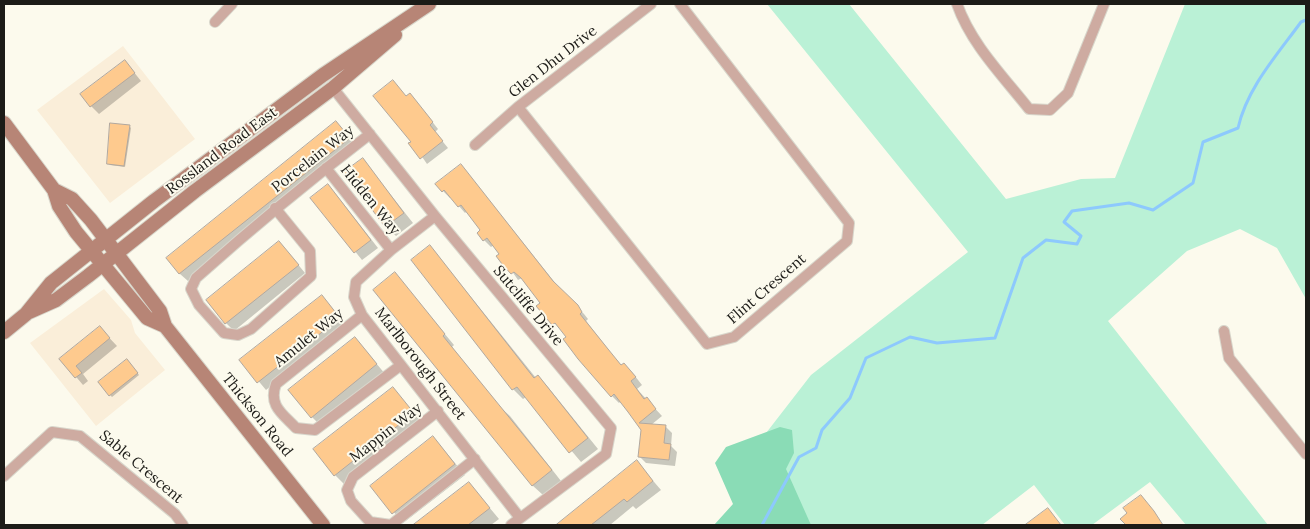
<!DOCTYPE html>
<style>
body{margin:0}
#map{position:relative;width:1310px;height:529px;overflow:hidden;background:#fcfaed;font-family:Lora,serif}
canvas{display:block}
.frame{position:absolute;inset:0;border:5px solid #1c1b17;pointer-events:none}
</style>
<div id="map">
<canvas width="1310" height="529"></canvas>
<div class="frame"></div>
</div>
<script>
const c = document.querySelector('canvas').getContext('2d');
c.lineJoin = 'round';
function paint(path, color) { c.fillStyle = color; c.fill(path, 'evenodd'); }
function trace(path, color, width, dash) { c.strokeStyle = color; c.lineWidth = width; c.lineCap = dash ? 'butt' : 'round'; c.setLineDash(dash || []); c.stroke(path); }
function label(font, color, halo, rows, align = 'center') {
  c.font = font + ' Lora,serif'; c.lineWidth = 4; c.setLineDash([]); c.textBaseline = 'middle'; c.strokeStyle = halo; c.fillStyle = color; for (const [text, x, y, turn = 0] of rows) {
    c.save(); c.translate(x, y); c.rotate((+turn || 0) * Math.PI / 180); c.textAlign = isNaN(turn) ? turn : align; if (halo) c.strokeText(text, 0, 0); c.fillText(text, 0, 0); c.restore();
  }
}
const commercial = new Path2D(`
 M123 46 195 139 110 203 37 110Z
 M104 289 131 320 135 333 165 370 96 426 30 343Z`);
const green = new Path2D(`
 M767 4H849L1006 199 1081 179 1115 178 1185 4H1306V299L1277 248 1240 229 1187 251 1108 321 1268 525H1186L1150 482 1092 525H1065L1034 485 982 525H765L732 477 811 375 968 252Z`);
const forest = new Path2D(`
 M780 427 792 430 794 453 786 469 811 525H714L733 504 715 463 726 447Z`);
const shadow = new Path2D(`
 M125 61 141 81 99 114 91 106Z
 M407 97 416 101 438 129 435 132 448 148 427 164 412 142Z
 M129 126 131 128 125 167 110 165 108 163Z
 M344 131 356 146 188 281 180 274 168 258Z
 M363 160 413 223 396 236 386 226Z
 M461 165 560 289 584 314 588 319 586 321 614 357 622 366 631 371 642 385 637 389 662 416 651 425 665 426 672 433 671 446 677 452 675 466 646 463 639 456 642 430 621 401 619 403 612 396 579 358 568 337 538 306 542 304 522 278 518 280 494 245 491 247 484 240 479 233 482 231 467 211 465 213 451 197 450 198 443 191Z
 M335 193 378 248 362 260 312 198Z
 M430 246 536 378 538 376 548 387 598 449 581 462 526 397 523 399 513 389Z
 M287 251 305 273 234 331 226 323Z
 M395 274 454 345 452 347 500 407 510 416 561 481 543 495 532 485Z
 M329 304 346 326 266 390 241 360Z
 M100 328 117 346 83 374 88 381 83 385 61 359Z
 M355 338 386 375 322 427 312 417Z
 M129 362 139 375 112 397 110 395Z
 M393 388 423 424 345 485 335 475Z
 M433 437 465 475 403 523 372 486Z
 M637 462 661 490 636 509 633 506 610 525H558Z
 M469 483 499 519 491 525H415Z`);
const stream = new Path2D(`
 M762 525 799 457 816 448 822 430 850 398 866 358 910 337 937 343 995 338 1023 258 1046 240 1077 244 1081 236 1064 222 1072 211 1129 203 1153 210 1193 183 1203 142 1238 128C1247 88 1277 55 1301 22L1306 20`);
const building = new Path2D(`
 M125 60 135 73 90 107 80 94Z
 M393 80 406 96 410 93 433 122 430 125 443 141 420 159 408 143 411 142 373 96Z
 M336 121 350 138 179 274 166 258Z
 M110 123 130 125 124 166 107 164Z
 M363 158 404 213 385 227 344 172Z
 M461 164 553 281 578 305 582 312 580 314 608 349 621 365 624 363 636 377 631 381 644 399 647 397 656 409 639 423 666 425 664 443 671 444 669 460 638 457 641 430 628 412 614 394 611 397 578 359 563 339 566 337 555 323 552 325 536 306 540 303 521 278 514 272 511 274 502 264 496 256 499 254 487 238 483 241 477 233 480 230 461 205 458 207 444 190 442 192 435 184Z
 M328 184 371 240 354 253 310 198Z
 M279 241 299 265 225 324 206 300Z
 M430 245 534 378 538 375 588 438 569 453 517 387 512 390 411 260Z
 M395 272 445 334 443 336 552 470 532 486 373 290Z
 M322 295 340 318 257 383 239 360Z
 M100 326 110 338 76 366 82 373 75 378 59 359Z
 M355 337 377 364 311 418 288 390Z
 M127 359 138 373 109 396 98 382Z
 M393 387 414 413 334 476 313 449Z
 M433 436 455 464 392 514 370 486Z
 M637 460 653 481 627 502 624 499 591 525H556Z
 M469 482 490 508 468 525H413Z
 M1141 495 1154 511 1163 525H1126L1120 519 1127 513 1123 508Z
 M1048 508 1061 525H1025Z`);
const street = new Path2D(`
 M957 4C971 44 1003 76 1029 109L1050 110 1068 93 1104 4
 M215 22 232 4
 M333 88 435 216 611 428 606 454 511 525
 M518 107 707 344 734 337 847 241 849 223 680 4
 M475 145 518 107 651 4
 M326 168 391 250
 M275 208 310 251 311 276 251 329 238 335 224 333 199 305 191 289 196 278C252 228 310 180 370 134
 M435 216 391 250 356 282 354 297 362 315 520 518
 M362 315 276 384C268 406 283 414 296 428L315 430 401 365
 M1224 331 1229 358 1306 454
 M438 411 353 477 347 490 351 501 370 522 391 525 475 459
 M4 476 52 432 80 436 175 514 183 525`);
const secondary = new Path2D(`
 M4 123 54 190 59 206 76 232 147 318 165 326
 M54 190 72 199 91 220 160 311 165 326 323 525
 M29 312 56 300 88 276 195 191 333 88 395 35
 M4 332 26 314 51 283 154 201 323 75 429 4`);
const streetNames = [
 ["Glen Dhu Drive",553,62,-38],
 ["Rossland Road East",222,151,-37],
 ["Porcelain Way",313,159,-38],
 ["Hidden Way",370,200,51],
 ["Flint Crescent",767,289,-41],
 ["Sutcliffe Drive",528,306,50],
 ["Amulet Way",309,338,-39],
 ["Marlborough Street",420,364,52],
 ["Thickson Road",257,415,51],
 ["Mappin Way",386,433,-38],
 ["Sable Crescent",141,467,40]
];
paint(commercial, '#faeed9');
paint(green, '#baf1d6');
paint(forest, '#8adcb6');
paint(shadow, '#0003');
trace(stream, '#8dc9fd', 3);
paint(building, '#feca8e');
trace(building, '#b1a89f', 1);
trace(street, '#d8d6cb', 12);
trace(secondary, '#d8d6cb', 16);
trace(street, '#ceaba1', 10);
trace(secondary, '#b78576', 14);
label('15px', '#1c1b17', '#fcfaed', streetNames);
</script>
